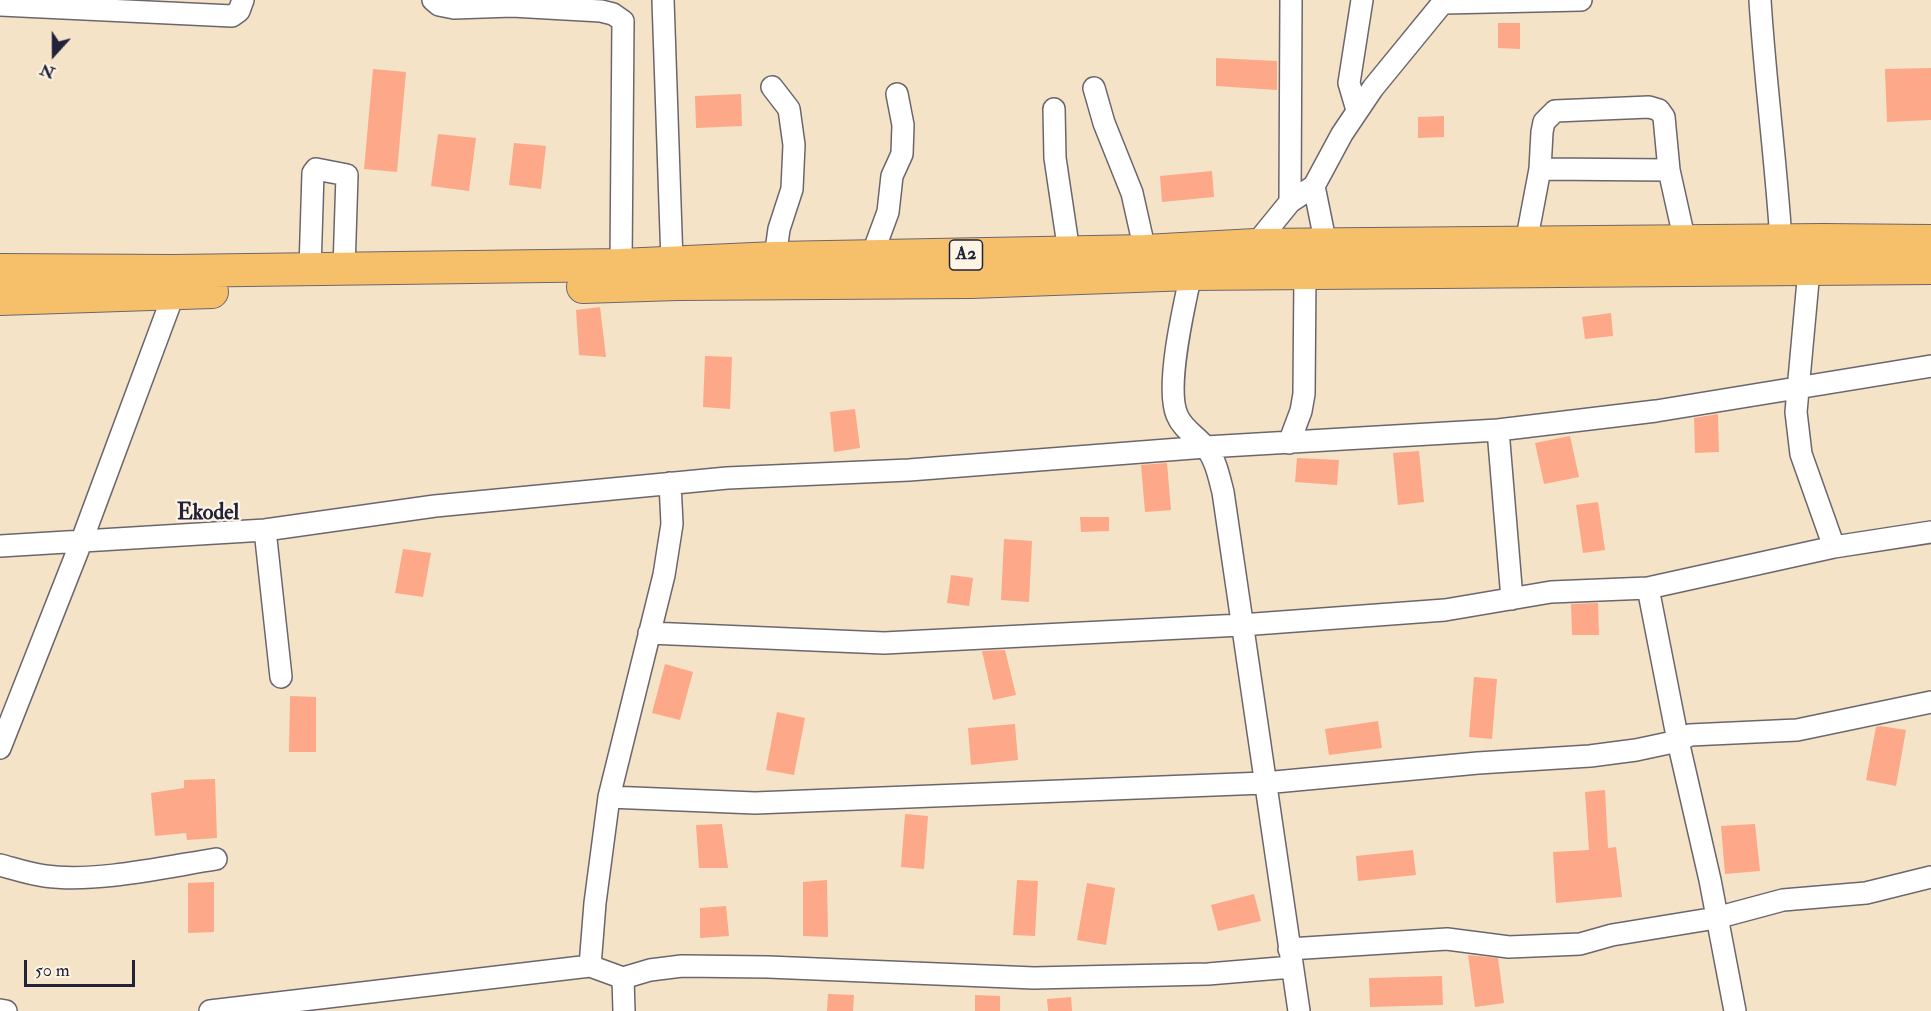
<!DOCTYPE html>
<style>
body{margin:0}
#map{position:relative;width:1931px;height:1011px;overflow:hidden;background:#f5e3c8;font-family:"IM FELL Double Pica",serif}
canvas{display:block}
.north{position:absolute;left:24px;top:24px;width:60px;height:60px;-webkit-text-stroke:4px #fcf5e5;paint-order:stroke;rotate:201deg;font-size:16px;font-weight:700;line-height:24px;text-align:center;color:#22223b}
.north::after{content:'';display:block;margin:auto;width:21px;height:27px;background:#22223b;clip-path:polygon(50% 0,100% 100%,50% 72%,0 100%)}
.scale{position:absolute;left:24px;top:960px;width:111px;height:27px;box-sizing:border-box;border:3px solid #22223b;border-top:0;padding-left:8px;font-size:18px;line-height:21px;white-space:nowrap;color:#22223b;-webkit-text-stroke:4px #fcf5e5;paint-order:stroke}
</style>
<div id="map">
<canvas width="1931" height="1011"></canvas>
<div class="north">N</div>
<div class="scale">50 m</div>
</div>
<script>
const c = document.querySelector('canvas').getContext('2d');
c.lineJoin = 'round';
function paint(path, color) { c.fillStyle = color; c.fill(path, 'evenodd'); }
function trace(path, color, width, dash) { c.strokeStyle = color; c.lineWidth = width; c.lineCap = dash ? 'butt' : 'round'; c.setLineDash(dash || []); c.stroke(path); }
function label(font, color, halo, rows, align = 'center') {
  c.font = font + ' "IM FELL Double Pica",serif'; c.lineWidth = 4.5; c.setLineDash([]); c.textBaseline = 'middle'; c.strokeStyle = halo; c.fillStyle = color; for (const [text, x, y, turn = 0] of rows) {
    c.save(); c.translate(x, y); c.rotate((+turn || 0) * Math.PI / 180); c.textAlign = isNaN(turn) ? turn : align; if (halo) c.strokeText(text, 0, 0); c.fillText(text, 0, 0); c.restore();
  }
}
const building = new Path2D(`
 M1498 23H1520V49L1498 48Z
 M1216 58 1277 61V90L1216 86Z
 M1931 68V120L1887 122 1885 69Z
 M373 69 406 72 397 172 364 169Z
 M741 94 742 126 696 128 695 96Z
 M1444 116V137L1418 138V117Z
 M438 134 476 138 469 191 431 186Z
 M514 143 546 146 541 189 509 185Z
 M1212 171 1214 197 1162 202 1160 176Z
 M600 307 606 357 579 355 576 310Z
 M1611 313 1613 336 1585 339 1582 317Z
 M705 356 732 357 730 409 703 407Z
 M855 409 860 448 834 452 830 412Z
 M1718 414 1719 452 1695 453 1694 418Z
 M1570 436 1579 477 1544 484 1535 443Z
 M1419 451 1424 502 1398 505 1393 453Z
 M1297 458 1339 460 1337 485 1295 482Z
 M1167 463 1171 510 1145 512 1141 465Z
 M1598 502 1605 550 1583 553 1576 505Z
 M1080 517H1109V531L1081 532Z
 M1004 539 1032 541 1029 602 1001 600Z
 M403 549 431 553 423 597 395 593Z
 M951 575 973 578 969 606 947 603Z
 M1598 603 1599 635H1572L1571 604Z
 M1005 650 1016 695 993 700 982 651Z
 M665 664 693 672 680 720 652 713Z
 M1474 677 1497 679 1492 739 1469 737Z
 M290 696 316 697V752H289Z
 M777 712 805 718 794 775 766 770Z
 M1378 721 1382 748 1329 755 1325 729Z
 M1015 724 1018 760 971 765 968 728Z
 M1880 726 1906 730 1896 786 1866 780 1876 727Z
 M215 779 217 838 187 840 186 833 155 836 151 793 184 788V780Z
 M1605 790 1608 848 1616 847 1622 897 1556 903 1553 852 1589 850 1585 792Z
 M905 814 928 816 924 869 901 867Z
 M722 824 728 868H699L696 825Z
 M1755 824 1760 871 1725 874 1721 826Z
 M1413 850 1416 875 1358 881 1356 856Z
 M827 880 828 937 803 936V882Z
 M1017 880 1038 881 1035 936 1013 935Z
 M214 882V932L188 933V883Z
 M1087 883 1115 888 1106 945 1077 940Z
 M1254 894 1261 921 1218 931 1211 905Z
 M726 906 729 936 700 938V908Z
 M1468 955 1498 958 1504 1003 1475 1007Z
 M1442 976 1443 1005 1370 1007 1369 978Z
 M828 994 854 995 853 1011H827Z
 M975 995 1000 996V1011H975Z
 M1071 997 1072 1011H1048L1047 999Z`);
const minor = new Path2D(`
 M433 0 439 5 454 8 512 6 601 11 613 14 623 21 621 265
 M663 0 672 262
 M1760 0C1765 81 1776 160 1781 241
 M1444 3 1581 0
 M0 5 232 16 239 11 243 0
 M772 87 789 109 794 145 792 189 779 229 775 258
 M1094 88 1104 123 1132 193 1145 251
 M1054 109 1055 158 1069 252
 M1357 110 1349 83 1362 0
 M1540 169 1669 170
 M1314 186 1328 255
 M1290 202 1291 0
 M1526 243 1540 169 1542 132 1544 122 1555 111 1649 107 1659 110 1664 117 1669 170 1685 242
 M1255 245 1290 202 1314 186 1342 134 1373 88 1445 0
 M871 258 888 212 892 176 902 154 903 125 897 94
 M310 269 313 173 316 169 347 175 344 269
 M1809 270 1796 412 1801 454 1834 547
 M1191 274C1184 306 1165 387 1177 415 1183 430 1197 436 1207 449 1216 461 1219 477 1223 492L1299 1011
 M1498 430 1512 599
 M1289 443 1301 411 1304 394 1305 274
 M265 530 281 677
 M0 546 265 530 435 506 727 478 909 470 1206 447 1498 430 1656 411 1931 366
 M1648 588 1678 741 1710 880 1735 1011
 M649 633 884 643 1241 625 1445 610 1551 592 1648 588 1834 547 1931 532
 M0 748 82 540 174 293
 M609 797 755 803 1264 783 1478 763 1590 756 1636 750 1678 741 1690 735 1797 730 1931 702
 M0 865C15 869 30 874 45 876 96 883 165 867 216 859
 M1289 949 1447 939 1509 947 1580 944 1612 935 1716 918 1783 900 1866 893 1931 877
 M590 966 595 903 609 797 664 575 672 524 670 483
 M623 978 624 1011
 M0 1010 6 1011
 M210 1011 590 966 623 978 650 970 682 966 768 967 1034 978 1208 974 1292 967`);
const highway = new Path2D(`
 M0 270 173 271 621 265 775 258 1145 251 1255 245 1823 240 1931 241
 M583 287 678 284 971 282 1191 274 1931 268
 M0 299 212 292`);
const shields = [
 [966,255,33]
];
const shieldNames = [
 ["A2",966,255]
];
const quarterNames = [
 ["Ekodel",208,514]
];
paint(building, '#fca889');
trace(minor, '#6c666c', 24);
trace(highway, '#6c666c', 34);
trace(minor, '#fff', 21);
trace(highway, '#f6c06b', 32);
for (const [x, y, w] of shields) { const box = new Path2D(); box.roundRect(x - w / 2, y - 15, w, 30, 4.5); c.fillStyle = '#fcf5e5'; c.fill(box); trace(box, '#22223b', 1.5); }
label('bold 18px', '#22223b', null, shieldNames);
label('bold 22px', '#22223b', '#fcf5e5', quarterNames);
</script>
